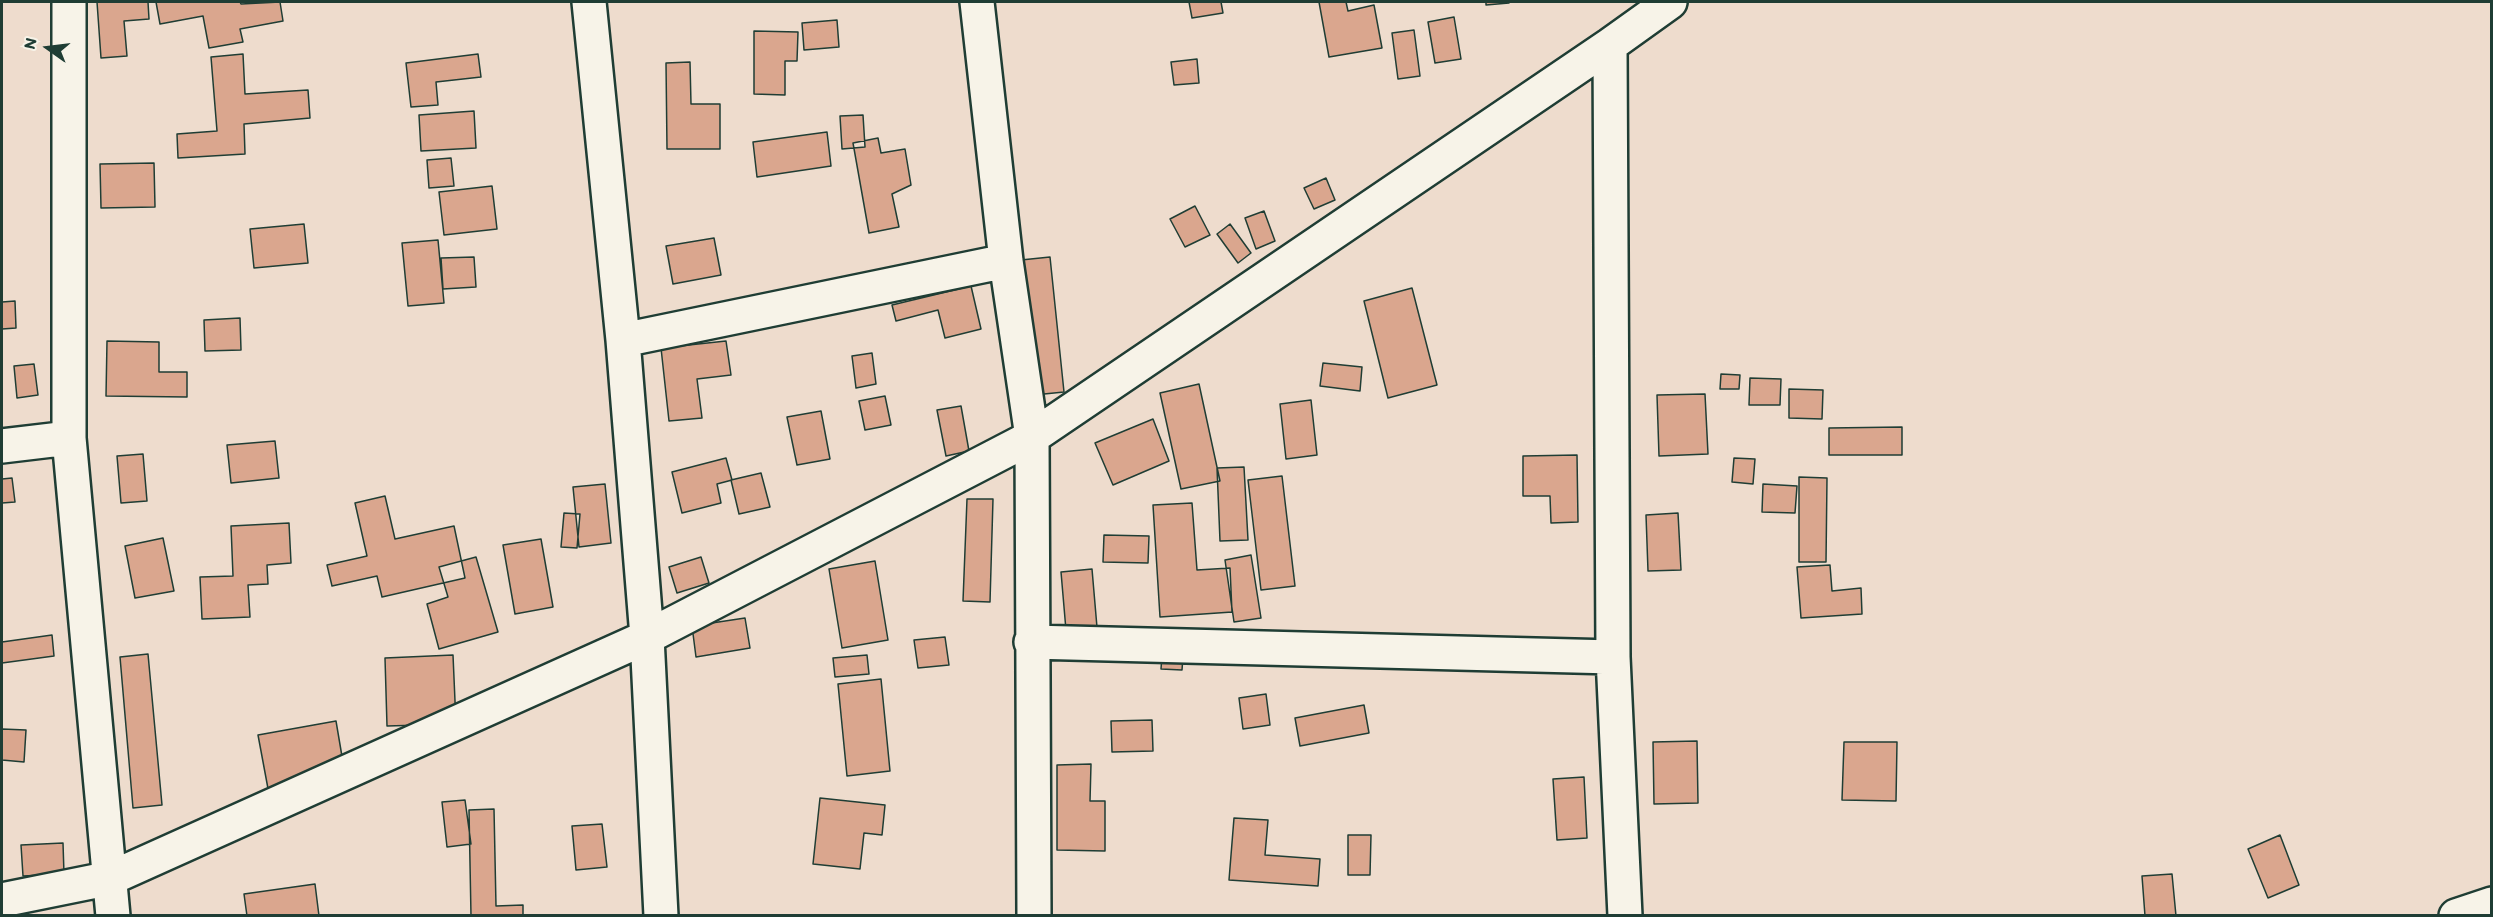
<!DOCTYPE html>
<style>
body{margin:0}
#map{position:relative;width:2493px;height:917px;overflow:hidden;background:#eedccd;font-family:Itim,sans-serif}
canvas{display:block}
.frame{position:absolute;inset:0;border:3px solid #1f3d34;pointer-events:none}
.north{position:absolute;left:18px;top:18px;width:60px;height:60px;-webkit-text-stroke:4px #f7f3e8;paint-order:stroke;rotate:284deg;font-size:16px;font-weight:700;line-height:24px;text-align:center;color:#1f3d34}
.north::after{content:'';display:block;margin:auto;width:21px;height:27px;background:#1f3d34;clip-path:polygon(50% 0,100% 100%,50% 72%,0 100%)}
</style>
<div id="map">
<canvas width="2493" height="917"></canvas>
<div class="frame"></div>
<div class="north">N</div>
</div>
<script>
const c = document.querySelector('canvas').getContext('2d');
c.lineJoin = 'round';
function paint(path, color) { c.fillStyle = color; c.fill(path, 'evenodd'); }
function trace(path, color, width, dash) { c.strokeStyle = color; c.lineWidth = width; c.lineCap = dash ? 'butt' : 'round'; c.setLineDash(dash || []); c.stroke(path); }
const building = new Path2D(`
 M97 2H148L149 19 124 21 127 56 101 58Z
 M156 2H240L241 4 280 2 283 21 240 29 243 42 209 48 203 16 160 24Z
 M1189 2H1221L1223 13 1192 18Z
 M1319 2H1346L1348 11 1374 5 1382 48 1329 57Z
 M1486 2H1509V3L1486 5Z
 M1454 17 1461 59 1435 63 1428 22Z
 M837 20 839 47 804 50 802 23Z
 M1414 30 1420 76 1398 79 1392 33Z
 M754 31 798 32 797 61H785V95L754 94Z
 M243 54 245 94 308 90 310 118 244 124 245 154 178 158 177 134 217 131 211 57Z
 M478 54 481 77 436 82 438 105 411 107 406 63Z
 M1197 59 1199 83 1174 85 1171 62Z
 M690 62 691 104H720V149H667L666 63Z
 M474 111 476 148 421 151 419 115Z
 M863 115 865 147 842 149 840 116Z
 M827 132 831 166 757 177 753 142Z
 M878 138 881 153 905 149 911 185 892 194 899 227 869 233 853 143Z
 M451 158 454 186 429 188 427 160Z
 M154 163 155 207 101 208 100 164Z
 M1326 178 1335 200 1314 209 1304 188Z
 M492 186 497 229 444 235 439 192Z
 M1195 206 1210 235 1185 247 1170 219Z
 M1264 211 1275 241 1256 249 1245 218Z
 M304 224 308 263 254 268 250 229Z
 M1230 224 1251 253 1238 263 1217 234Z
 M714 238 721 275 673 284 666 246Z
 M438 240 444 303 408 306 402 243Z
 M474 257 476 287 443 289 441 258Z
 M1050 257 1064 392 1034 395 1021 260Z
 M971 286 981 329 945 338 938 310 896 321 892 305Z
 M1412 288 1437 385 1388 398 1364 301Z
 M15 301 16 328 2 329V302Z
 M240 318 241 350 205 351 204 320Z
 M107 341 159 342V372H187V397L106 396Z
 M726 341 731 375 697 379 702 418 669 421 661 348Z
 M872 353 876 384 856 388 852 356Z
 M1323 363 1362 367 1360 391 1320 386Z
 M34 364 38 395 17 398 14 366Z
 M1721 374 1740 375 1739 389H1720Z
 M1750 378 1781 379 1780 405H1749Z
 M1199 384 1220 481 1181 489 1160 393Z
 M1789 389 1823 390 1822 419 1789 418Z
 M1705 394 1708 454 1659 456 1657 395Z
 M885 396 891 425 865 430 859 401Z
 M1311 400 1317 455 1286 459 1280 404Z
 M961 406 969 451 946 456 937 410Z
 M821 411 830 459 797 465 787 417Z
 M1153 419 1169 461 1113 485 1095 443Z
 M1902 427V455H1829V428Z
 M275 441 279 478 231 483 227 445Z
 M143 454 147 501 121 503 117 456Z
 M1577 455 1578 522 1551 523 1550 496H1523V456Z
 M726 458 732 480 717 484 721 503 682 513 672 472Z
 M1734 458 1755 459 1753 484 1732 482Z
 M1244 467 1248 540 1220 541 1217 468Z
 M761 473 770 507 739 514 731 480Z
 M1282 476 1295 586 1261 590 1248 480Z
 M1799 477 1827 478 1826 562H1799Z
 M12 478 15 502 2 503V479Z
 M605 484 611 543 579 547 573 487Z
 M1763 484 1797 486 1795 513 1762 512Z
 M385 496 395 539 454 526 465 578 382 597 377 576 332 586 327 565 367 556 355 503Z
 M967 499H993L990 602 963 601Z
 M1192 503 1197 570 1230 568 1232 612 1160 617 1153 505Z
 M564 513 580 514 577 548 561 547Z
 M1678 513 1681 570 1648 571 1646 515Z
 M289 523 291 563 267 565 268 584 248 585 250 617 202 619 200 577 233 576 231 526Z
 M1104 535 1149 536 1148 563 1103 562Z
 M163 538 174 591 135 598 125 546Z
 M541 539 553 607 515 614 503 545Z
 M1251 555 1261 618 1234 622 1225 560Z
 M476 557 498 632 439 649 427 604 448 597 439 567Z
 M701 557 709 583 677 593 669 567Z
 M875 561 888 640 842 648 829 569Z
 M1830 565 1832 591 1861 588 1862 614 1801 618 1797 567Z
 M1092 569 1098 639 1067 642 1061 572Z
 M745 618 750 648 696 657 692 626Z
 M52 635 54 656 2 663V642Z
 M945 637 949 665 918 668 914 640Z
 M1163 642 1184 643 1182 670 1161 669Z
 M148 654 162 805 133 808 120 657Z
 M453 655 456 724 387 726 385 658Z
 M867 655 869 674 835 677 833 658Z
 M881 679 890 771 847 776 838 684Z
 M1266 694 1270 725 1243 729 1239 698Z
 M1364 705 1369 733 1300 746 1295 718Z
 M1152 720 1153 751 1112 752 1111 721Z
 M336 721 346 780 269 794 258 735Z
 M2 729 26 730 24 762 2 760Z
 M1697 741 1698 803 1654 804 1653 742Z
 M1844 742H1897L1896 801 1842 800Z
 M1091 764 1090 801H1105V851L1057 850V765Z
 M1584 777 1587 838 1557 840 1553 779Z
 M820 798 885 805 882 835 864 833 860 869 813 864Z
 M465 800 471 844 447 847 442 802Z
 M494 809 496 906 523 905V916H471L469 810Z
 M1234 818 1268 820 1265 855 1320 859 1318 886 1229 880Z
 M602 824 607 867 576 870 572 826Z
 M1348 835H1371L1370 875H1348Z
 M2280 835 2299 885 2268 898 2248 849Z
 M63 843 64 874 23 876 21 845Z
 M2172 874 2176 916H2145L2142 876Z
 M315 884 319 916H247L244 894Z`);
const minor = new Path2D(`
 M69 2V438L113 916
 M589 2 623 340 647 637 661 916
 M977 2 1006 261 1032 437 1034 916
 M1610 45 1613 657 1625 916
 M623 340 1006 261
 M2 446 69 438
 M1031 642 1613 657
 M2 900 111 878 647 637 1032 437 1610 45 1670 2
 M2456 916 2492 904`);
paint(building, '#daa68e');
trace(building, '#1f3d34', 1.5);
trace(minor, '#1f3d34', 38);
trace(minor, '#f7f3e8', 33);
</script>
